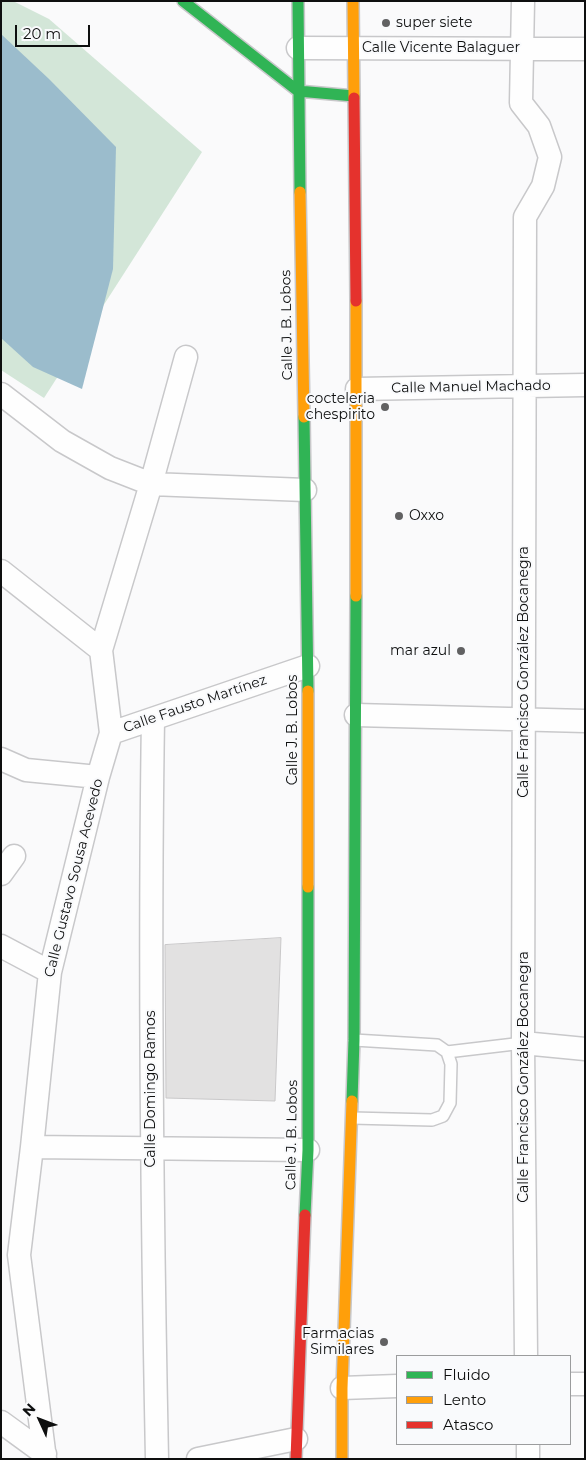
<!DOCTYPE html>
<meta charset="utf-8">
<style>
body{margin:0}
#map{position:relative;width:586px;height:1460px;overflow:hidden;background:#fafafb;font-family:Montserrat,sans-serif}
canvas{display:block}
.frame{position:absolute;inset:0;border:2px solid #0e0f0f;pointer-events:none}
.legend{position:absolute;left:396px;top:1355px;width:175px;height:90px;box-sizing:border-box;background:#f9fafc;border:1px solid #9b9c9d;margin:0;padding:6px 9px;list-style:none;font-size:15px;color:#0e0f0f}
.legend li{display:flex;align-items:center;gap:10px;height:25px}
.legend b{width:25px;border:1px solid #9b9c9d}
.north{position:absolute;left:15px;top:1395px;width:50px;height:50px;-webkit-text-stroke:4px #f9fafc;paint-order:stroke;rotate:313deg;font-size:14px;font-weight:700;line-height:20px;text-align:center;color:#0e0f0f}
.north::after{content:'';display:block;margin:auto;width:18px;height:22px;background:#0e0f0f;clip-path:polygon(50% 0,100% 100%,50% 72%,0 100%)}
.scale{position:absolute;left:15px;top:25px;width:75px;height:22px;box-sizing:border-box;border:2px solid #0e0f0f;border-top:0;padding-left:6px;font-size:15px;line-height:18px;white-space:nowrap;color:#0e0f0f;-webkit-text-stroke:4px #f9fafc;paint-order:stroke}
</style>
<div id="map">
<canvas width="586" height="1460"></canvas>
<div class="frame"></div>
<ul class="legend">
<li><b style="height:6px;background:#30b455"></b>Fluido</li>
<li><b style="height:6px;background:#ff9f0a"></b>Lento</li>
<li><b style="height:6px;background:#e5322d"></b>Atasco</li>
</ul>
<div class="north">N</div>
<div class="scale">20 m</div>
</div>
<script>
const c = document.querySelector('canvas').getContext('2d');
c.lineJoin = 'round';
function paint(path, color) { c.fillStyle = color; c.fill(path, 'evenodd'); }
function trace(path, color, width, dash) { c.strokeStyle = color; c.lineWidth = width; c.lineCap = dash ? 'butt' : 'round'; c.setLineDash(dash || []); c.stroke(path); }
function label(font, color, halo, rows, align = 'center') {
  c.font = font + ' Montserrat,sans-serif'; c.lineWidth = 4; c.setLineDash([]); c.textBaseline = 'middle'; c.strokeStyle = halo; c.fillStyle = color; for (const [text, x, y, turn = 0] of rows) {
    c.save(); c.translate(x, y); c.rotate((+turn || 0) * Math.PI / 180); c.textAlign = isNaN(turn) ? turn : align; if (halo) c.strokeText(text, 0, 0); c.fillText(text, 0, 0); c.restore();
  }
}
const green = new Path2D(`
 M1 1H13L49 19 202 152 44 398 1 370Z`);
const water = new Path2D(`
 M1 34 49 79 116 147 113 269 82 389 33 367 1 338Z`);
const building = new Path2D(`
 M281 938 275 1101 166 1098 165 945Z`);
const lane = new Path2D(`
 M354 1040 437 1045 447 1052 523 1043
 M352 1118 432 1120 443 1116 450 1103 451 1064 447 1052`);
const street = new Path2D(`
 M523 1 521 103 539 126 550 157 543 186 525 217 523 1043 526 1356
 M298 48 585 49
 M357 389 585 385
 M1 394 62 441 110 468 151 484 305 490
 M1 571 101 650
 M356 715 585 721
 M153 719C149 966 152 1212 157 1459
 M111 733 308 666
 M1 759 26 770 98 777
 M1 874 14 856
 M1 946 50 972
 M523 1043 585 1049
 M32 1147 308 1150
 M570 1384H585
 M342 1388 397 1386
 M1 1422 45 1454
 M528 1444V1459
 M45 1459 19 1255 32 1147 50 972 98 777 111 733 101 650 151 484 186 357
 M198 1459 296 1439`);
const fast = new Path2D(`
 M183 1 298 91 354 96
 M298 1 300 192
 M304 417 308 691
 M352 1101 354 1040 356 596
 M305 1215 308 1150V887`);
const slow = new Path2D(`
 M353 1 354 98
 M300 192 304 417
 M356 596V301
 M308 691V887
 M342 1459V1388L352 1101`);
const jam = new Path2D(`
 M354 98 356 301
 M296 1459 305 1215`);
const markers = [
 [386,23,5,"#616162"],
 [385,407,5,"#616162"],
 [399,516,5,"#616162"],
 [461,651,5,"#616162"],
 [384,1342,5,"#616162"]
];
const poiNames = [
 ["super siete",396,23,"left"],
 ["cocteleria",375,399],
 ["chespirito",375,415],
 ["Oxxo",409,516,"left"],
 ["mar azul",451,651],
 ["Farmacias",374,1334],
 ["Similares",374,1350]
];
const streetNames = [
 ["Calle Vicente Balaguer",441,48],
 ["Calle J. B. Lobos",287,325,-91],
 ["Calle Manuel Machado",471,387,-1],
 ["Calle Francisco González Bocanegra",524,672,-90],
 ["Calle Fausto Martínez",195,704,-19],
 ["Calle J. B. Lobos",293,730,-90],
 ["Calle Gustavo Sousa Acevedo",74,878,-76],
 ["Calle Francisco González Bocanegra",524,1077,-90],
 ["Calle Domingo Ramos",151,1089,-90],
 ["Calle J. B. Lobos",292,1135,-89]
];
paint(green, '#d3e6d8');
paint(water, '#9bbccc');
paint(building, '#e2e1e1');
trace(building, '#c9c8c9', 1);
trace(lane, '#c8c8ca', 14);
trace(street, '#c8c8ca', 25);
trace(fast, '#c8c8ca', 14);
trace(slow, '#c8c8ca', 14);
trace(jam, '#c8c8ca', 14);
trace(lane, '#fefefe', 11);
trace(street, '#fefefe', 22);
trace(fast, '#30b455', 11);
trace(slow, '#ff9f0a', 11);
trace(jam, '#e5322d', 11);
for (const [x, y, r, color] of markers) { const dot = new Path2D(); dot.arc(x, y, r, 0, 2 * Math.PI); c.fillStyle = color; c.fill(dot); trace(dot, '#f9fafc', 2); }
label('14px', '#0e0f0f', '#f9fafc', poiNames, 'right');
label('14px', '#0e0f0f', '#f9fafc', streetNames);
</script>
